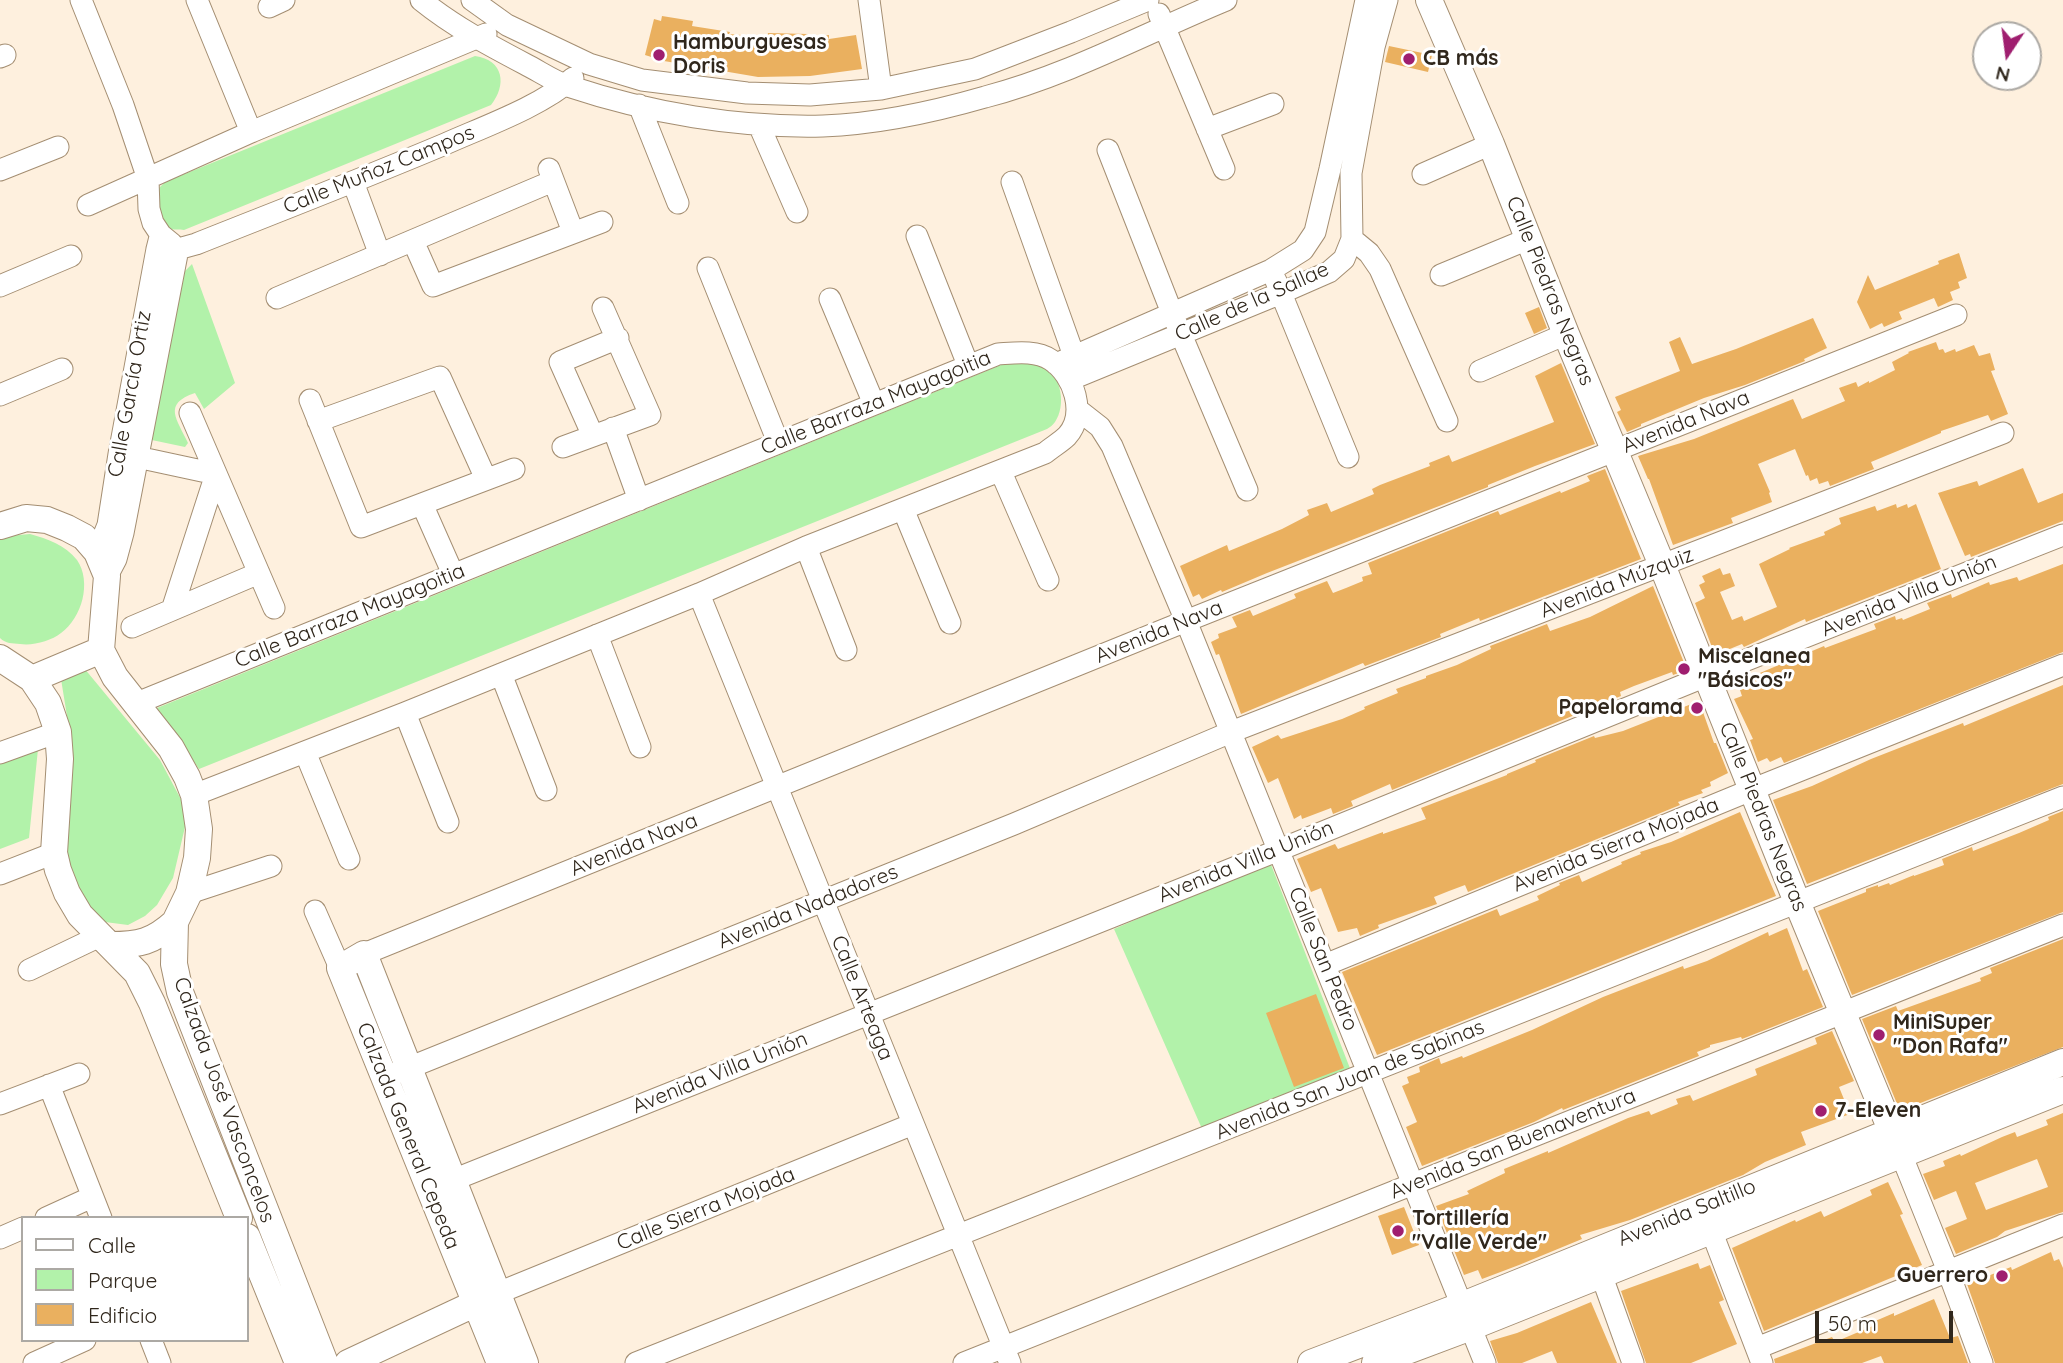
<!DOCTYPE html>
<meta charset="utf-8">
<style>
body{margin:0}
#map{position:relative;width:2063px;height:1363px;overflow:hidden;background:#fef0de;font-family:Quicksand,sans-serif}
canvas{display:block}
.legend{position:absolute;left:21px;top:1216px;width:228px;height:126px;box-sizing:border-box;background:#fff;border:2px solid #aca9a4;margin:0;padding:9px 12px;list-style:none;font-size:21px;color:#30271c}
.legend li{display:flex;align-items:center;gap:14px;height:35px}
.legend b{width:35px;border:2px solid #aca9a4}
.north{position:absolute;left:1972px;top:21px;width:70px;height:70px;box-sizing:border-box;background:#fff;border:2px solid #aca9a4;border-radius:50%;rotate:193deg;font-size:19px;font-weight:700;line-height:28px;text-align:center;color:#30271c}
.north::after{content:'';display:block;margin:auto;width:24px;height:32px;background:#9f1e6f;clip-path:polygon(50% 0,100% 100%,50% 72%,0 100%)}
.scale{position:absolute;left:1815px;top:1311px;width:138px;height:32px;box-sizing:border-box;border:4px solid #30271c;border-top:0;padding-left:9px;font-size:21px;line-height:24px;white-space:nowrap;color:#30271c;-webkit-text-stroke:5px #fff;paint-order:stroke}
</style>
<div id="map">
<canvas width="2063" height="1363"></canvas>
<ul class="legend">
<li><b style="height:9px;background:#fff"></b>Calle</li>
<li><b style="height:19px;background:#b2f2aa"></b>Parque</li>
<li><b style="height:19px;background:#eab05f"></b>Edificio</li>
</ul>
<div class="north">N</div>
<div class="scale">50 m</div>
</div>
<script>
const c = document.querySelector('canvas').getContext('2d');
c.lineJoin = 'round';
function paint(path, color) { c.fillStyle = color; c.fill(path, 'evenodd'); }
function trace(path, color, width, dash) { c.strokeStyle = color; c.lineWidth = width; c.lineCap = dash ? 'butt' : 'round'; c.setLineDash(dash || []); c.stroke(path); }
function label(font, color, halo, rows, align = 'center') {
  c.font = font + ' Quicksand,sans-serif'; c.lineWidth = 6; c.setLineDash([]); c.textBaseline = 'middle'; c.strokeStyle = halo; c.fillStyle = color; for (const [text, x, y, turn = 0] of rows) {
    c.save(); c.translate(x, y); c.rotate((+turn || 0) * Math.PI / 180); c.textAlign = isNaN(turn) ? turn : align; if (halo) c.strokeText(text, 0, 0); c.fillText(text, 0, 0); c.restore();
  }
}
const green = new Path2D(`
 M475 56C504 60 507 85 491 105L184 230C179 229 175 230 171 229 156 223 159 201 158 189L165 182Z
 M192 264 235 383 204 409 195 393C162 404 177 419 188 443L185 447 147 439 185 271Z
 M1006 363C1017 363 1034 361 1044 367 1062 376 1066 406 1055 422 1053 425 1050 427 1047 429L199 769 157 708Z
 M30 534C48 539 65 545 77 560 92 582 82 618 61 633 51 641 33 646 20 644 12 643 6 644 0 638V540L8 536Z
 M84 668 160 760 184 805 185 827 173 878 157 905 145 916 128 925 105 922 92 913 78 889 68 863 64 834 72 747 61 679Z
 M38 749 29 838 0 849V763Z
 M1270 862 1351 1071 1203 1131 1114 929Z`);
const building = new Path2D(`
 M662 16 693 21 692 26 730 32 729 34 767 37 768 33 808 34V37L829 35V39L856 35 862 69 810 76 758 77 664 61 645 55 654 19 661 21Z
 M1389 46 1432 55 1428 72 1385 62Z
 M1959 253 1967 278 1958 282 1960 288 1950 292 1953 300 1938 307 1934 298 1899 312 1902 319 1884 327 1882 323 1870 329 1857 302 1868 275 1875 290 1939 264 1938 261Z
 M1539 307 1547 328 1534 334 1525 313Z
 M1813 318 1827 348 1804 359 1805 361 1745 385 1704 398 1641 424V426L1627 432 1617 412 1621 410 1615 397 1680 371 1669 342 1680 337 1692 364 1736 349Z
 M1936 342 1939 350 1943 349 1945 353 1955 349 1956 352 1974 345 1979 356 1990 353 1995 370 1991 371 2008 414 1991 421 1988 415 1941 431V433L1871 462 1874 469 1830 486 1828 481 1819 484 1817 478 1810 481 1808 475 1806 476 1795 449 1758 464 1770 492 1769 493 1772 502 1731 518 1733 523 1673 545 1649 479H1648L1638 456 1694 439 1793 399 1802 419 1845 401 1839 388 1856 382 1858 387 1869 381V383L1895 370 1892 362 1909 353 1908 352Z
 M1561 363 1595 444 1535 466 1488 485V487L1267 573 1222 592 1221 590 1202 599 1199 594 1193 597 1180 566 1227 545 1229 551 1282 529 1309 515 1307 510 1327 503 1331 512 1374 494 1372 489 1380 485 1430 466 1429 463 1449 455 1452 462 1554 422 1535 376Z
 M2023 468 2038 503 2063 493V521L1971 557 1970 554 1965 556 1938 493 1977 481 1979 486Z
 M1605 469 1641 559 1480 621 1479 618 1440 634 1441 637 1365 666 1363 663 1241 714 1219 654 1216 655 1211 642 1219 638 1218 634 1237 627 1232 617 1250 610 1253 616 1296 598 1294 594 1327 581 1333 593 1346 588 1363 581 1362 577 1372 574 1368 563 1498 511 1500 515 1560 491 1561 493 1590 481 1587 476Z
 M1896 504 1897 508 1907 504 1908 508 1916 504 1941 569 1806 622 1805 619 1744 647 1742 644 1715 655 1695 603 1705 598 1699 585 1705 582 1702 576 1720 568 1723 575 1730 573 1735 586 1720 592 1732 620 1742 616 1744 621 1777 607 1759 564 1790 549 1789 548 1825 535 1824 532 1841 524 1839 518 1875 506 1877 511Z
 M2063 564V652L1784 763 1781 757 1770 762 1767 758 1758 762 1750 740 1753 739 1734 699 1742 696 1740 690 1751 686 1748 678 1824 646 1825 648 1876 629 1874 624 1895 616 1896 620 1902 618 1903 620 1930 609 1927 603 1951 594 1952 598 1989 582 1990 585 2017 577 2019 581Z
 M1653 586 1687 670 1673 675 1672 672 1634 686 1620 692 1621 696 1392 790 1390 784 1351 801 1353 806 1333 814 1331 808 1302 819 1301 815 1294 819 1278 778 1268 783 1252 747 1278 735 1281 739 1342 719 1365 709 1364 707 1398 693 1396 689 1426 678V676L1457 665 1491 649 1490 646 1547 624 1550 631 1590 617Z
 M2063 685V784L1807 884 1773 800 1812 786 1871 759 1963 723 1964 726Z
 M1699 701 1714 743H1716L1728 773 1710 782 1711 786 1701 790 1703 793 1678 802 1680 805 1468 892 1465 885 1449 891 1434 897 1437 904 1378 925 1379 928 1360 936 1357 928 1338 932 1321 888 1311 892 1297 859 1335 844 1338 849 1383 832V834L1426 819 1421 808 1507 775V774L1536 762 1535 760 1594 736 1595 738 1623 731Z
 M2063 811V912L1852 995 1818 911 1866 892V889L1878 885V887L1889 883 1890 885 1914 875V876L1944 865 1942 859 1972 847 1973 851 2019 833 2049 820 2048 817Z
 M1740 812 1776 896 1377 1055 1342 972 1497 909 1500 916 1539 900 1537 896 1560 885 1559 883 1579 875 1582 882 1622 864 1621 862 1641 854 1640 852 1671 842Z
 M1787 928 1803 971 1807 969 1823 1007 1742 1039 1741 1037 1710 1045V1047L1697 1052 1699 1056 1563 1110 1562 1108 1534 1122 1422 1166 1406 1127 1417 1122 1402 1086 1409 1083 1407 1077 1420 1072 1419 1067 1439 1058 1441 1064 1462 1056 1463 1058 1532 1030 1603 997 1683 966 1684 969 1707 961 1768 932 1769 936Z
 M2063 939V1047L1900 1111 1862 1019 1896 1006 1898 1011 1981 981 1980 978 1992 973 1990 968Z
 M1316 994 1344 1068 1294 1087 1266 1013Z
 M1832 1031 1854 1081 1839 1087 1850 1114 1801 1132 1806 1145 1765 1162 1743 1175 1630 1220 1580 1235 1582 1239 1519 1265 1482 1279 1478 1270 1464 1275 1436 1206 1469 1194 1467 1191 1505 1173 1504 1169 1548 1151V1153L1628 1118 1649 1111 1651 1115 1678 1104 1676 1099 1690 1095 1693 1101 1757 1075 1755 1069 1817 1044 1815 1038Z
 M2063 1113V1212L2005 1231 1997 1237 1956 1254 1945 1228 1967 1219 1956 1191 1934 1200 1923 1174 1945 1166 1943 1161 1960 1154 1961 1156 2002 1137 2015 1132 2017 1137 2048 1125 2046 1120ZM2037 1159 2048 1187 1986 1210 1975 1183Z
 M1888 1182 1903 1214 1900 1215 1922 1265 1764 1331 1732 1248 1795 1220 1796 1222 1821 1211 1824 1217 1872 1195 1870 1190Z
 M1404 1207 1419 1245 1392 1255 1378 1216Z
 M2051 1252 2054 1261 2059 1259 2063 1268V1363H1995L1967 1284 2011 1267 2012 1270Z
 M1698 1263 1700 1269 1710 1265 1724 1300 1719 1302 1737 1344 1691 1363H1646L1621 1291Z
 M1934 1299 1950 1338 1958 1336 1968 1363H1884L1881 1356 1862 1363H1775L1774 1359 1832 1337 1835 1342 1875 1325 1873 1322 1894 1313V1316Z
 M1591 1302 1617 1363H1557L1552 1351 1522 1363H1498L1490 1341 1517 1333Z`);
const minor = new Path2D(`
 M81 0 123 105 148 179 149 209 153 223 161 235 172 244
 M197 0 251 132
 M421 0C453 26 489 45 525 64 539 71 553 81 568 86 649 113 738 128 823 126 878 124 933 112 985 97 1069 75 1146 33 1226 0
 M472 0 507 25 589 64 642 80 747 93 810 95 881 89 975 69 1071 32 1148 0
 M869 0 881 89
 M269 7 284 0
 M1159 14 1224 169
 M0 57 5 55
 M639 105 678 203
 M759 125 797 212
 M1207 129 1273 104
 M1108 150 1172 313 1247 490
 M549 169 573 232
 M0 170 58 147
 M1423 174 1491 144
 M353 182 380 255
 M1012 182 1074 356
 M88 205 251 132 486 34
 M917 236 968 365
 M1352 239 1369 253 1380 269 1447 421
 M413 241 433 286 602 222
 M157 249H178L196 244C279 211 362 179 445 144 483 127 542 106 573 78
 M708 268 778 442
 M1441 275 1528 239
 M1276 281 1348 457
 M0 286 71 256
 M277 298 553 181
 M830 299 874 404
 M1056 364 1271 270 1303 250 1315 232 1330 169 1366 0
 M1480 371 1566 334
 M1069 380 1281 293 1329 272 1344 259 1352 239 1351 173 1374 47 1387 0
 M0 395 62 369
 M310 400 361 527 514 469
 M1077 409 1100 427 1112 446 1186 621 1485 1363
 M190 413 274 608
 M318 421 440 377 486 479
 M613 428 639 500
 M593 436 560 362 618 338
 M563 447 650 415 603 308
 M137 457 216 474 172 610
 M1001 472 1048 580
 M422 504 453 574
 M903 509 950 623
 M806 547 846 650
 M97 552 108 525 119 454 157 249 160 237
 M107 576 116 559 123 533 178 249
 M699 594 1010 1363
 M132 627 259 573
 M597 635 640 747
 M501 674 546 790
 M137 703 998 354C1015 353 1036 350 1051 360 1074 375 1087 414 1067 436 1061 442 1052 447 1045 453L806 547 699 594 405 713 194 795
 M405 713 448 822
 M305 752 349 859
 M0 753 58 732
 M0 874 54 853
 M189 893 271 866
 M315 911 340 968
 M364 954 1186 621 1956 315
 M1325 965 1751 790 2063 665
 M29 970 100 936
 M396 1073 1014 824 1231 732 2003 433
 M49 1085 101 1218
 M0 1104 79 1074
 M1901 1154 1948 1271 1982 1363
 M438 1186 1279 850 1706 676 2063 535
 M46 1218 92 1197
 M1711 1230 1762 1363
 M0 1238 23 1228
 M1601 1274 1633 1363
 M498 1293 913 1124
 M151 1340 160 1363
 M1757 1348 2063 1225
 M34 1363 85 1340
 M636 1363 2063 797
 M964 1363 2063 925`);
const tertiary = new Path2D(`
 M1429 0 1491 144 1566 334 1662 565 1797 902 1901 1154
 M0 526 26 518 47 520 67 528 84 537 97 552 107 576 101 650 115 677 171 748 187 777 194 795 199 829 197 858 189 893 175 922 174 964 180 992 325 1363
 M0 658 32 679 48 703 58 732 60 759 54 853 58 870 67 893 80 915 137 973 152 1003 239 1218
 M32 679 101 650
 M110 945C139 945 153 942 175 922
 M247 1237 298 1363
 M348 1363 489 1297
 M500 1363 340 968 364 954 525 1363
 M1311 1363 1463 1305 2063 1062
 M1375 1363 1471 1327 2063 1090`);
const markers = [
 [659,55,7,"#9f1e6f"],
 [1409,59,7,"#9f1e6f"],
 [1684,669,7,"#9f1e6f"],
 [1697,708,7,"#9f1e6f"],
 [1879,1035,7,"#9f1e6f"],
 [1821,1111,7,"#9f1e6f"],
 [1398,1231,7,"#9f1e6f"],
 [2002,1276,7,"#9f1e6f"]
];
const poiNames = [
 ["Hamburguesas",673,43],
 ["Doris",673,67],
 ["CB más",1423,59],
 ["Miscelanea",1698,657],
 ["\"Básicos\"",1698,681],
 ["Papelorama",1683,708,"right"],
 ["MiniSuper",1893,1023],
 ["\"Don Rafa\"",1893,1047],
 ["7-Eleven",1835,1111],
 ["Tortillería",1412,1219],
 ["\"Valle Verde\"",1412,1243],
 ["Guerrero",1988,1276,"right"]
];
const streetNames = [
 ["Calle Muñoz Campos",379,170,-22],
 ["Calle Piedras Negras",1550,291,68],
 ["Calle de la Sallae",1252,302,-24],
 ["Calle García Ortiz",130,394,-80],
 ["Calle Barraza Mayagoitia",876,403,-22],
 ["Avenida Nava",1686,422,-22],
 ["Avenida Múzquiz",1617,583,-21],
 ["Avenida Villa Unión",1909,596,-22],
 ["Calle Barraza Mayagoitia",350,616,-22],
 ["Avenida Nava",1159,632,-22],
 ["Calle Piedras Negras",1763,817,68],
 ["Avenida Nava",634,845,-22],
 ["Avenida Sierra Mojada",1616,845,-22],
 ["Avenida Villa Unión",1246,862,-22],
 ["Avenida Nadadores",808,907,-22],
 ["Calle San Pedro",1323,959,68],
 ["Calle Arteaga",862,998,68],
 ["Avenida Villa Unión",720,1073,-22],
 ["Avenida San Juan de Sabinas",1350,1080,-22],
 ["Calzada José Vasconcelos",224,1100,70],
 ["Calzada General Cepeda",408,1136,68],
 ["Avenida San Buenaventura",1513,1144,-22],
 ["Calle Sierra Mojada",706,1209,-22],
 ["Avenida Saltillo",1687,1213,-22]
];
paint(green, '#b2f2aa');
paint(building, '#eab05f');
trace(minor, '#a48e72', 23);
trace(tertiary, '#a48e72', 28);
trace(minor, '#fff', 21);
trace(tertiary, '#fff', 26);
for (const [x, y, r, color] of markers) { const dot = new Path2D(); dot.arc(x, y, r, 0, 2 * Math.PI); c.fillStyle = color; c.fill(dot); trace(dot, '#fff', 2.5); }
label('bold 21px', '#30271c', '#fff', poiNames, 'left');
label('21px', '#30271c', '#fff', streetNames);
</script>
